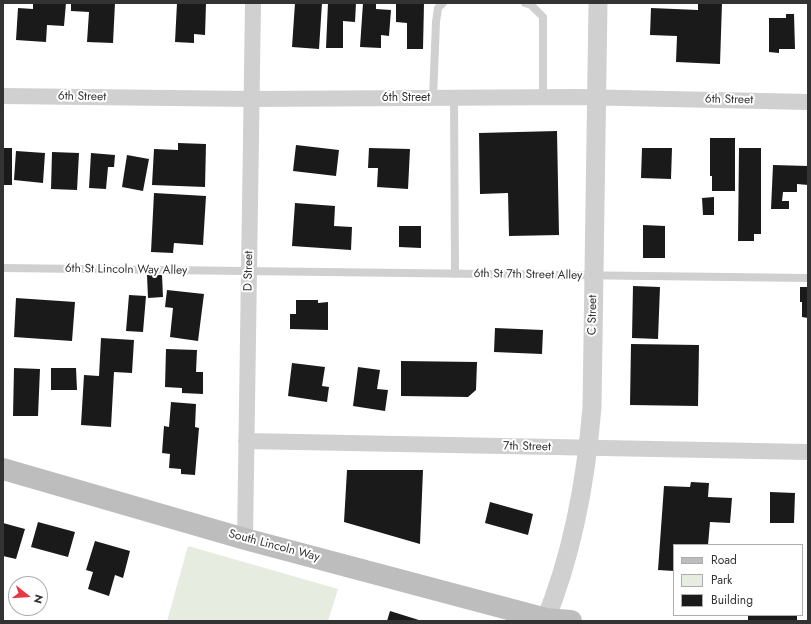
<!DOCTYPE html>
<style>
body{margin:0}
#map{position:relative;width:811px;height:624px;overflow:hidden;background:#fff;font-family:Jost,sans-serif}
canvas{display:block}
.frame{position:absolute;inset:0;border:4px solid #333;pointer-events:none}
.legend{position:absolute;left:673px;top:544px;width:130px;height:72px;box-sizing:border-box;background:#fff;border:1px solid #adadad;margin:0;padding:5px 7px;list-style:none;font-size:12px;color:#333}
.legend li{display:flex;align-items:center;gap:8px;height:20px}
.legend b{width:20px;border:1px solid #adadad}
.north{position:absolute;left:8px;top:576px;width:40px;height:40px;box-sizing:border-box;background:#fff;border:1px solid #adadad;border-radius:50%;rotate:107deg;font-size:11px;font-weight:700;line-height:16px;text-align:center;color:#333}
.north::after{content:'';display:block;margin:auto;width:14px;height:18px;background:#e63946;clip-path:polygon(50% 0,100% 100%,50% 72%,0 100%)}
</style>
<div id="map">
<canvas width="811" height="624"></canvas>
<div class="frame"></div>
<ul class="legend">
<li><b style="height:5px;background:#bdbdbd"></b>Road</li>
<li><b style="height:11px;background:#e6ecdf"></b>Park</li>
<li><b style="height:11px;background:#1a1a1a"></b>Building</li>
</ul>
<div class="north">N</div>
</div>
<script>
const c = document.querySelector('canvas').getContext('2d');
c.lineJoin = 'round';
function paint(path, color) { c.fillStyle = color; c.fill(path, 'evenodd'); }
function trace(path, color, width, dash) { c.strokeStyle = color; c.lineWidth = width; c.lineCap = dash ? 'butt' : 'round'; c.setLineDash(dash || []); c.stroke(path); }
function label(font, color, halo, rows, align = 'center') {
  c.font = font + ' Jost,sans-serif'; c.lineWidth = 4; c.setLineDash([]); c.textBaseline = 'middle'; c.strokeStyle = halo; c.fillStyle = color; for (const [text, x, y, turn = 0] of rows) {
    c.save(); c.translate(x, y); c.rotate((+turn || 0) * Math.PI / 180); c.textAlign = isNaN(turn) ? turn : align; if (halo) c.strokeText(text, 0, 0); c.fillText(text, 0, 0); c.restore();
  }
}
const green = new Path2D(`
 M188 546 338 589 328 621H167Z`);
const building = new Path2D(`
 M33 3H66L64 26 47 25 46 42 16 40 18 8 33 9Z
 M71 3H115L113 43 87 42 89 12 71 11Z
 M177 3H206L205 35 194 34V43L175 42Z
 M295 3H322L319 49 292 47Z
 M328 3H356L355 22 343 21V48H326Z
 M363 3H376V9L391 10 389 36 381 35V48L360 47Z
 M396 3H424L423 49H407V23L396 22Z
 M698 3H722L720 64 676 62 677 36 650 35 651 8 698 10Z
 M786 14H794L795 49H779V53L769 52V18H786Z
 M557 131 559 235 509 236 508 193 480 194 479 133Z
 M710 138H735V191H712V176H710Z
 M178 143 206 144 205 187 152 185 154 149 178 150Z
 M296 145 339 150 336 176 293 171Z
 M3 148H12V185H3Z
 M369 148 410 149 408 189 377 187 378 168H368Z
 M642 148H672L671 179 641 178Z
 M739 148H761V234H754V241H738Z
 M16 151 45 153 43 183 14 180Z
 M52 152 79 153 77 190 51 189Z
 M91 153 115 155 114 167H108L106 189 89 188Z
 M127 155 149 159 143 191 122 187Z
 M773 165 808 166V185L797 184V192H783L782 201H789V209H771Z
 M154 193 206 196 203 245 174 243 173 253 151 252Z
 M714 197V215H703L702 198Z
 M295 203 335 206 334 226 352 227 351 250 292 246Z
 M643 225 665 226V258H643Z
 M399 226H421V248L399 247Z
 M147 275H162L163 297 148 298Z
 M633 286 660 287 658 339 632 338Z
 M800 287H808V318L802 317V302H800Z
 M167 290 204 294 198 341 170 337 173 308 165 307Z
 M129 295 146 296 143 332 126 331Z
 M16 298 75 302 72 341 14 337Z
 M296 300H318V303L328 302V330L290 329V314H296Z
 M495 328 543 330 542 354 494 352Z
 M101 338 134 340 132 373 114 372 111 427 81 425 84 375 99 376Z
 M631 344 699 345 698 406 630 405Z
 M166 349 197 350 196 372H203V394L182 393V388L165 387Z
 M401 361 477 362 476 390 468 397 401 396Z
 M292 363 325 367 322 386 329 387 327 402 288 396Z
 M358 367 380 370 377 389 388 390 385 411 353 406Z
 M14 368 40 369 38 416H13Z
 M51 368H76L77 390H51Z
 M171 402 196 404 195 427 199 428 195 475 181 474V469L169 468 170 454 162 453 164 426 169 427Z
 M347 470H423L420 544 344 522Z
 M691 482 709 483 708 497 732 498 730 523 710 522 708 545H674V571L658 570 664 486 690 487Z
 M770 492 795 493 794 523H770Z
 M490 502 533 514 528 535 485 523Z
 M38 522 75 532 68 557 31 547Z
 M3 523 25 529 16 559 3 556Z
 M95 541 130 551 123 578 115 575 109 596 88 589 93 572 86 570Z
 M390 611 422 621H387Z
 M748 615H797V621H748Z`);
const service = new Path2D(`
 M525 3 531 5 543 17V97
 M433 98 436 22 438 8 443 3
 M454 98 455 274
 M3 268 808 278`);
const minor = new Path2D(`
 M3 96 252 99 577 97 808 102
 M246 441 808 452
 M245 539 253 3`);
const tertiary = new Path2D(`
 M545 621C573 553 586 481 592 407L598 3`);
const secondary = new Path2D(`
 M3 469 245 539 546 619 571 621`);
const streetNames = [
 ["6th Street",82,97,1],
 ["6th Street",406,98],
 ["6th Street",729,100,1],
 ["6th St Lincoln Way Alley",126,270,1],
 ["D Street",249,271,-89],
 ["6th St 7th Street Alley",528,275,1],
 ["C Street",593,315,-89],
 ["7th Street",527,447,1],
 ["South Lincoln Way",274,546,15]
];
paint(green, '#e6ecdf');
paint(building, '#1a1a1a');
trace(service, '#d0d0d0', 8);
trace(minor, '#d0d0d0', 16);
trace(tertiary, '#d0d0d0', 19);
trace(secondary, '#bdbdbd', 22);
label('12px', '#333', '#fff', streetNames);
</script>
